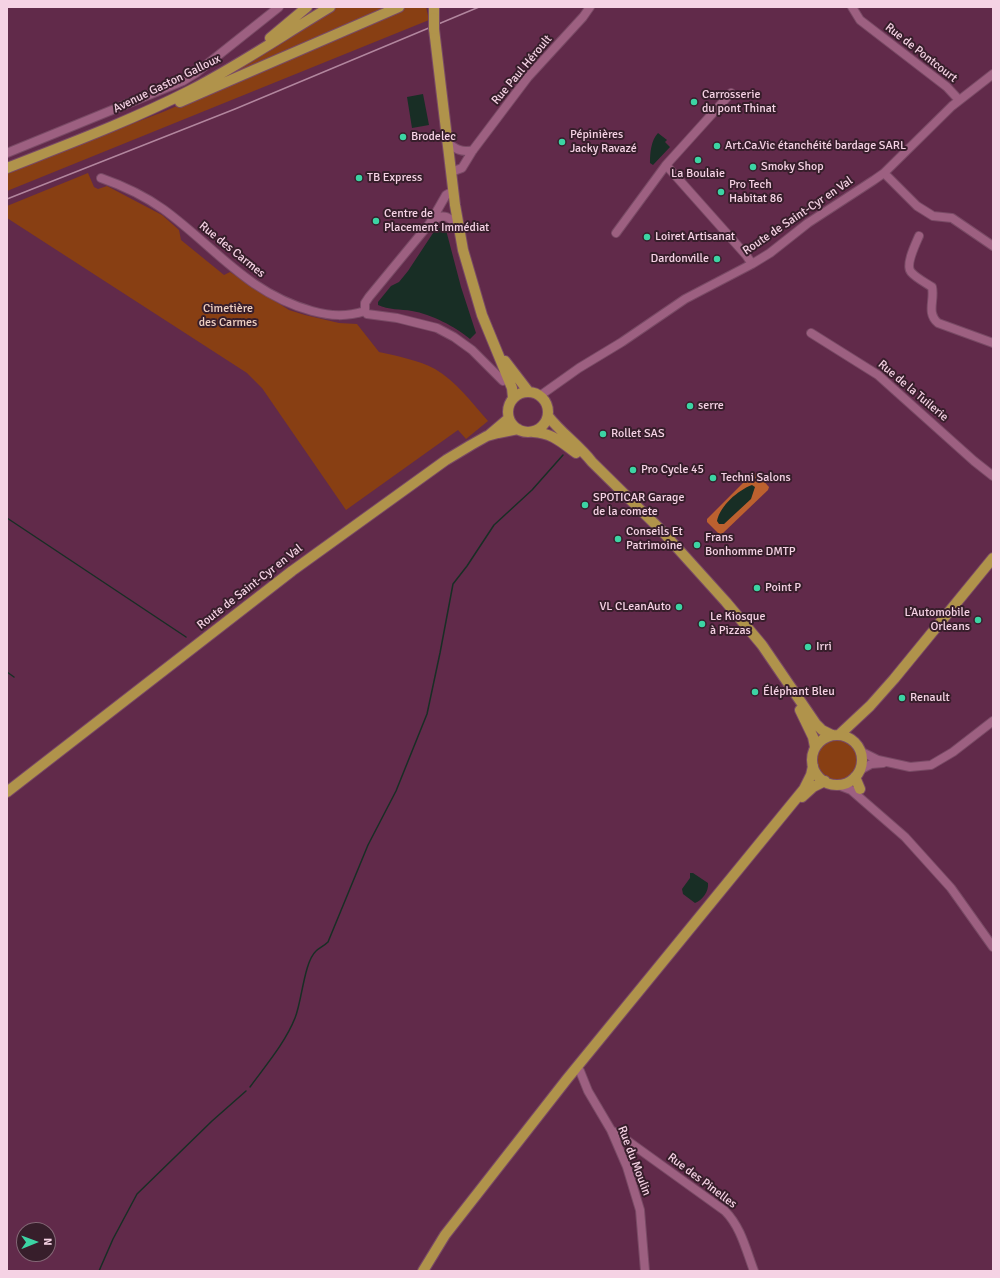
<!DOCTYPE html>
<meta charset="utf-8">
<style>
body{margin:0}
#map{position:relative;width:1000px;height:1278px;overflow:hidden;background:#612a4a;font-family:Signika,sans-serif}
canvas{display:block}
.frame{position:absolute;inset:0;border:8px solid #f5d2e4;pointer-events:none}
.north{position:absolute;left:16px;top:1222px;width:40px;height:40px;box-sizing:border-box;background:#371e2b;border:1px solid #836675;border-radius:50%;rotate:89deg;font-size:11px;font-weight:700;line-height:16px;text-align:center;color:#f5d2e4}
.north::after{content:'';display:block;margin:auto;width:14px;height:18px;background:#3cd4a4;clip-path:polygon(50% 0,100% 100%,50% 72%,0 100%)}
</style>
<div id="map">
<canvas width="1000" height="1278"></canvas>
<div class="frame"></div>
<div class="north">N</div>
</div>
<script>
const c = document.querySelector('canvas').getContext('2d');
c.lineJoin = 'round';
function paint(path, color) { c.fillStyle = color; c.fill(path, 'evenodd'); }
function trace(path, color, width, dash) { c.strokeStyle = color; c.lineWidth = width; c.lineCap = dash ? 'butt' : 'round'; c.setLineDash(dash || []); c.stroke(path); }
function label(font, color, halo, rows, align = 'center') {
  c.font = font + ' Signika,sans-serif'; c.lineWidth = 4; c.setLineDash([]); c.textBaseline = 'middle'; c.strokeStyle = halo; c.fillStyle = color; for (const [text, x, y, turn = 0] of rows) {
    c.save(); c.translate(x, y); c.rotate((+turn || 0) * Math.PI / 180); c.textAlign = isNaN(turn) ? turn : align; if (halo) c.strokeText(text, 0, 0); c.fillText(text, 0, 0); c.restore();
  }
}
const green = new Path2D(`
 M336 7H391L196 93 334 8Z
 M405 7H426L429 20 7 191V171L163 112Z
 M88 173 94 187 98 189 107 186 162 215 179 230 181 240 224 275 230 272 289 310 305 315 339 323 357 324 379 352C397 356 418 360 435 369 456 381 472 403 488 421L466 439 458 430 346 510 262 388 247 373 7 218V206Z
 M817 759a21 21 0 1 1 42 0a21 21 0 1 1-42 0Z`);
const forest = new Path2D(`
 M753 473 757 474 769 487 768 490 722 534H719L707 522V519Z`);
const water = new Path2D(`
 M423 94 429 125 412 128 407 97Z
 M658 133 667 140 665 142 670 147 653 165 650 163C650 153 651 140 658 133Z
 M441 227 446 230 461 287 476 333 470 339C456 327 431 314 412 311 401 309 388 310 378 305V302L391 286 399 282 408 271 435 230Z
 M752 485 755 487 751 499 724 524H719L717 521C720 506 738 490 752 485Z
 M690 873H693L708 883C709 892 702 900 695 903L683 894 682 889 690 878Z`);
const stream = new Path2D(`
 M7 518 186 637
 M7 672 14 677
 M250 1087C266 1065 285 1043 295 1018 302 1001 304 962 316 951 319 948 324 946 328 942L368 845 396 791 427 714 440 653 453 584 467 566 494 525 532 490 563 455
 M99 1271 113 1239 137 1194 212 1121 246 1091`);
const minor = new Path2D(`
 M852 7 860 20 947 87 959 100
 M447 142C455 149 462 153 473 150
 M7 153 183 81 196 73 279 7
 M666 165 746 255 752 264
 M451 172 462 168 473 150 528 77 583 17 590 7
 M884 173 917 206 933 216 952 218 993 246
 M101 178C121 185 146 197 163 209 214 246 247 293 312 311 331 316 346 317 365 311
 M432 221C444 212 451 217 458 229
 M616 233 666 165 731 93
 M919 236C916 243 905 265 911 272 916 278 926 283 932 287 935 300 926 313 938 323L993 343
 M365 311 367 314 397 318 437 328 454 337 472 350 503 381
 M365 311V303L369 297 430 223 446 195 453 191
 M811 333 878 375 974 461 993 476
 M541 395 579 368 622 342 685 299 752 264 770 253 808 223 874 180 884 173 952 106 993 74
 M860 751 878 760 910 767 931 765 953 752 993 721
 M860 770 871 764 883 763
 M838 785 851 790 905 837 951 888 993 947
 M577 1067 580 1071 588 1091 611 1130 627 1167 640 1210 645 1271
 M611 1130 625 1139 725 1211C741 1227 746 1250 754 1271`);
const major = new Path2D(`
 M434 18V7
 M434 29 455 205 463 250 482 315 512 388 513 398
 M270 38 307 7
 M180 102 399 7
 M7 168C68 144 130 121 189 91 238 66 283 35 330 7
 M505 361 528 391
 M508 412a20 20 0 1 1 40 0a20 20 0 1 1-40 0Z
 M548 416C561 433 579 445 592 462L662 531 726 602 762 645 816 724 822 730 832 735
 M533 432C552 433 561 442 576 453
 M489 435 509 418
 M800 710 813 737 815 747
 M839 735 870 706 894 679 993 558
 M812 760a25 25 0 1 1 50 0a25 25 0 1 1-50 0Z
 M855 777 860 789
 M7 792 292 571 446 460 471 445 487 436 498 433 518 429
 M802 797 813 787 825 781
 M423 1271 445 1235 567 1079 804 789 811 775 813 766`);
const rail = new Path2D(`
 M7 199 235 109 479 7`);
const majorBridge = new Path2D(`
 M434 18V29`);
const markers = [
 [694,102,4,"#3cd4a4"],
 [403,137,4,"#3cd4a4"],
 [562,142,4,"#3cd4a4"],
 [717,146,4,"#3cd4a4"],
 [698,160,4,"#3cd4a4"],
 [753,167,4,"#3cd4a4"],
 [359,178,4,"#3cd4a4"],
 [721,192,4,"#3cd4a4"],
 [376,221,4,"#3cd4a4"],
 [647,237,4,"#3cd4a4"],
 [717,259,4,"#3cd4a4"],
 [690,406,4,"#3cd4a4"],
 [603,434,4,"#3cd4a4"],
 [633,470,4,"#3cd4a4"],
 [713,478,4,"#3cd4a4"],
 [585,505,4,"#3cd4a4"],
 [618,539,4,"#3cd4a4"],
 [697,545,4,"#3cd4a4"],
 [757,588,4,"#3cd4a4"],
 [679,607,4,"#3cd4a4"],
 [978,620,4,"#3cd4a4"],
 [702,624,4,"#3cd4a4"],
 [808,647,4,"#3cd4a4"],
 [755,692,4,"#3cd4a4"],
 [902,698,4,"#3cd4a4"]
];
const streetNames = [
 ["Rue de Pontcourt",921,53,38],
 ["Rue Paul Héroult",522,70,-50],
 ["Avenue Gaston Galloux",167,84,-26],
 ["Route de Saint-Cyr en Val",798,216,-34],
 ["Rue des Carmes",232,250,39],
 ["Rue de la Tuilerie",913,391,40],
 ["Route de Saint-Cyr en Val",250,587,-38],
 ["Rue du Moulin",634,1161,69],
 ["Rue des Pinelles",702,1181,37]
];
const poiNames = [
 ["Carrosserie",702,95],
 ["du pont Thinat",702,109],
 ["Pépinières",570,135],
 ["Jacky Ravazé",570,149],
 ["Brodelec",411,137],
 ["Art.Ca.Vic étanchéité bardage SARL",725,146],
 ["Smoky Shop",761,167],
 ["La Boulaie",698,174,"center"],
 ["TB Express",367,178],
 ["Pro Tech",729,185],
 ["Habitat 86",729,199],
 ["Centre de",384,214],
 ["Placement Immédiat",384,228],
 ["Loiret Artisanat",655,237],
 ["Dardonville",709,259,"right"],
 ["serre",698,406],
 ["Rollet SAS",611,434],
 ["Pro Cycle 45",641,470],
 ["Techni Salons",721,478],
 ["SPOTICAR Garage",593,498],
 ["de la comete",593,512],
 ["Conseils Et",626,532],
 ["Patrimoine",626,546],
 ["Frans",705,538],
 ["Bonhomme DMTP",705,552],
 ["Point P",765,588],
 ["VL CLeanAuto",671,607,"right"],
 ["L’Automobile",970,613,"right"],
 ["Orleans",970,627,"right"],
 ["Le Kiosque",710,617],
 ["à Pizzas",710,631],
 ["Irri",816,647],
 ["Éléphant Bleu",763,692],
 ["Renault",910,698]
];
const parkNames = [
 ["Cimetière",228,309],
 ["des Carmes",228,323]
];
paint(green, '#883f13');
paint(forest, '#bc612f');
paint(water, '#182e25');
trace(stream, '#182e25', 1.5);
trace(minor, '#794a65', 10);
trace(major, '#794a65', 12);
trace(minor, '#9d6081', 8);
trace(major, '#b0934b', 10);
trace(rail, '#b2869e', 1.5);
trace(majorBridge, '#794a65', 12, []);
trace(majorBridge, '#b0934b', 10);
for (const [x, y, r, color] of markers) { const dot = new Path2D(); dot.arc(x, y, r, 0, 2 * Math.PI); c.fillStyle = color; c.fill(dot); trace(dot, '#371e2b', 1.5); }
label('12px', '#f5d2e4', '#371e2b', streetNames);
label('12px', '#f5d2e4', '#371e2b', poiNames, 'left');
label('12px', '#eed0c2', '#371e2b', parkNames);
</script>
